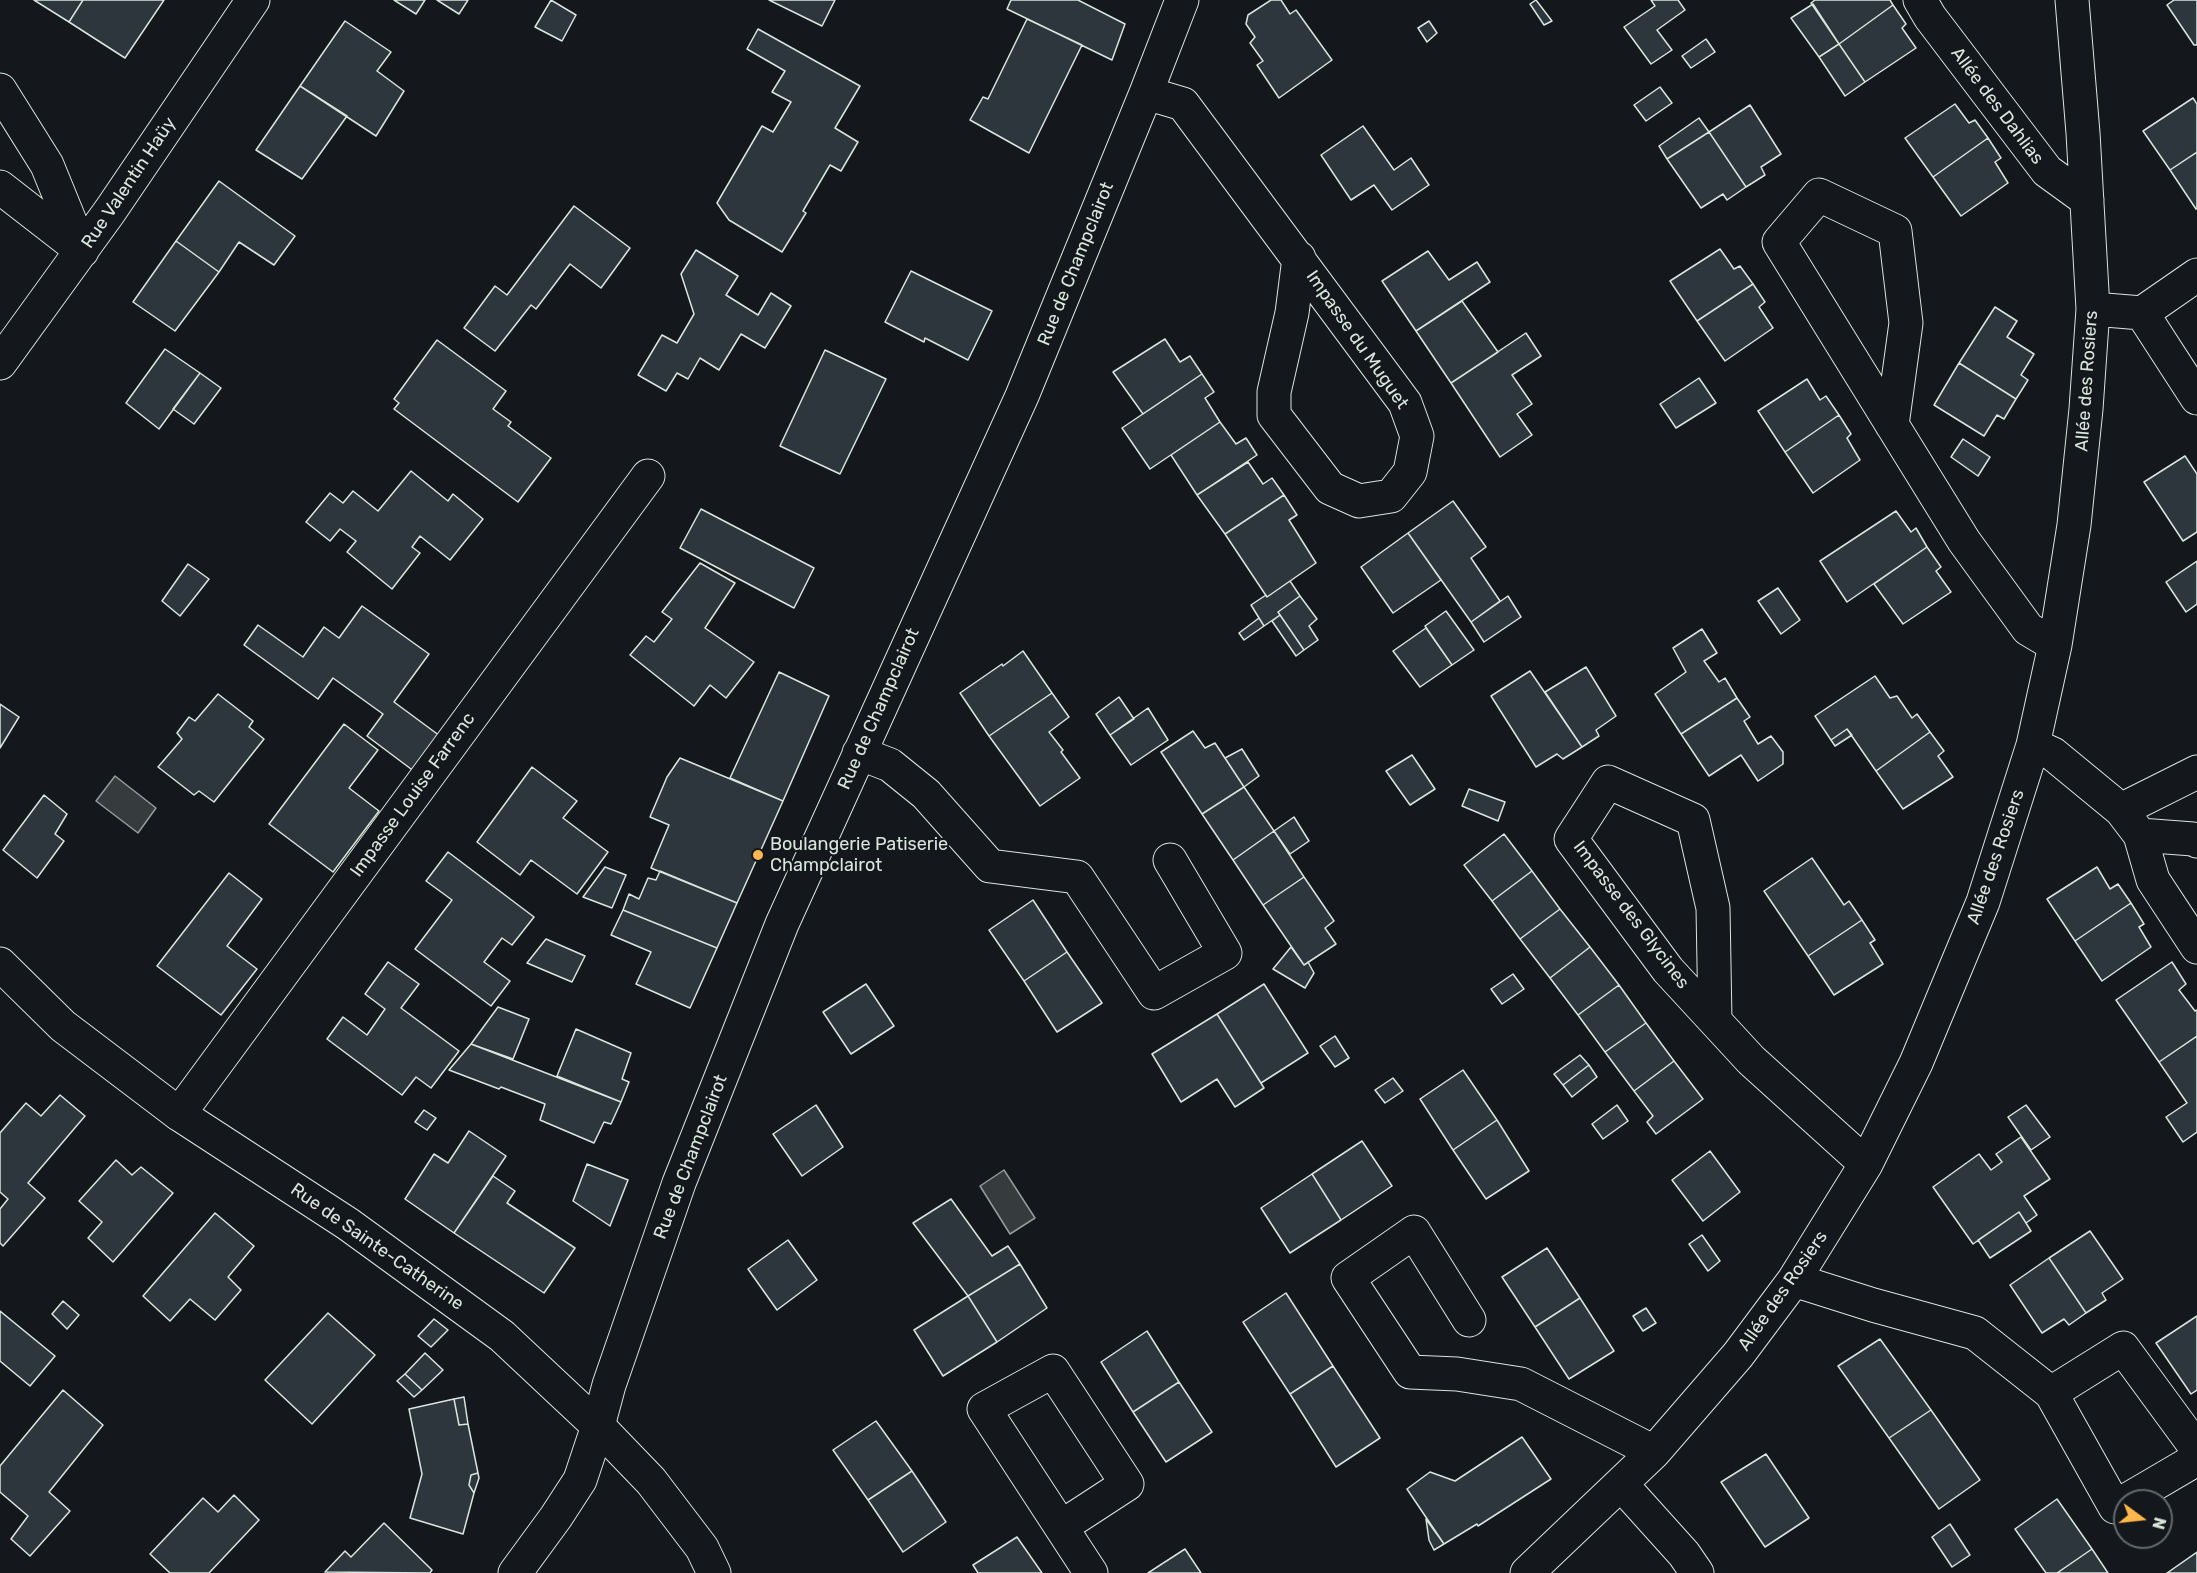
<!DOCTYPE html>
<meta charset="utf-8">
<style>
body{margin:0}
#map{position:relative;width:2197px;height:1573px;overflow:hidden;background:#14181c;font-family:Rubik,sans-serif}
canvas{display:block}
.north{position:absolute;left:2113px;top:1489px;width:60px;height:60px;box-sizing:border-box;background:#14181c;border:2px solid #626a69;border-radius:50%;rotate:105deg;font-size:16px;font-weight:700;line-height:24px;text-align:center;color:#d8e6dc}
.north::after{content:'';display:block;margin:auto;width:21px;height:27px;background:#ffb74d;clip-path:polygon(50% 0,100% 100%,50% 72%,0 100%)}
</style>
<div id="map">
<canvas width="2197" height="1573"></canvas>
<div class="north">N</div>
</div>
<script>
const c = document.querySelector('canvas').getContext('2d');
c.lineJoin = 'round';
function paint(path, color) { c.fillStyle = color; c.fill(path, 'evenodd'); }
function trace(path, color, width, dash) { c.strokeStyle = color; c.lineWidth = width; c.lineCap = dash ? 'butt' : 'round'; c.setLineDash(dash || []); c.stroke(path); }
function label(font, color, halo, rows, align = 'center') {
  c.font = font + ' Rubik,sans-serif'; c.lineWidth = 4.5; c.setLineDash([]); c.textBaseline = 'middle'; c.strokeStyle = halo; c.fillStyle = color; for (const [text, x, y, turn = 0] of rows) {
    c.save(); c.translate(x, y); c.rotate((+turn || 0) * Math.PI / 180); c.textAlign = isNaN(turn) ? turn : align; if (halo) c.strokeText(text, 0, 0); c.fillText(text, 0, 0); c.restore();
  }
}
const water = new Path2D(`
 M115 776 156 808 138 833 96 801Z
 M1004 1170 1035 1218 1010 1234 980 1186Z`);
const building = new Path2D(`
 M34 0H83L69 22Z
 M83 0H164L125 58 69 22Z
 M394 0H425L416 14Z
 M437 0H468L459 14Z
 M551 0 576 15 562 41 535 27Z
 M769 0H835L822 26Z
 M1011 0H1078L1125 24 1112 60 1007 9Z
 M1271 0H1281L1290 14 1296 10 1332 60 1279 98 1257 65 1263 61 1250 43 1255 37 1246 24 1248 15Z
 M1536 0 1552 21 1544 25 1530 4Z
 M1651 0H1678L1685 10 1657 30 1672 50 1651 64 1624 27 1655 6Z
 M1815 0H1890L1893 5 1839 44 1811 3Z
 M2174 0H2197V45H2194L2167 5Z
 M1813 4 1839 44 1819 57 1791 18Z
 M1893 5 1906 24 1902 28 1916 48 1865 82 1839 44Z
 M1027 19 1082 45 1029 153 970 120 983 97 988 99Z
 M345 21 391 52 377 71 404 91 376 136 300 86Z
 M1429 21 1437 33 1427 42 1418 28Z
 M758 29 860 86 835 128 858 142 841 171 830 165 803 211 806 213 782 252 729 220 717 203 762 126 773 132 791 102 772 92 785 71 747 49Z
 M1706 39 1715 52 1691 68 1682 56Z
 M1839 44 1865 82 1845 96 1819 57Z
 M300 86 347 116 302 179 256 150Z
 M1660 87 1672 103 1646 121 1634 105Z
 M2193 98 2197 104V152L2170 170 2143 131Z
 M1955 104 1969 123 1975 120 1988 138 1933 177 1905 138Z
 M1750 105 1781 154 1761 167 1765 175 1746 187 1709 132Z
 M1699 118 1709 132 1667 159 1659 146Z
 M1363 126 1394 170 1411 158 1429 185 1392 210 1374 185 1351 200 1321 155Z
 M1709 132 1746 187 1727 200 1723 194 1701 208 1667 159Z
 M1988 138 2001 158 1995 162 2008 183 1961 216 1933 177Z
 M2197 152V209H2196L2170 170Z
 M219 181 295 236 274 265 239 242 219 272 176 241Z
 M574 206 630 248 601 288 570 264 536 309 531 305 495 351 464 328 495 286 507 295Z
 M176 241 219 272 175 331 133 302Z
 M1720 249 1734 269 1740 266 1753 284 1697 321 1670 281Z
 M696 250 738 276 726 295 758 315 771 293 791 306 765 348 741 334 719 370 700 358 688 379 677 373 666 391 638 375 662 335 677 343 694 314 681 274Z
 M1428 251 1449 280 1477 262 1490 282 1416 331 1382 281Z
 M911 271 992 311 968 360 925 338 924 342 885 322Z
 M1753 284 1765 302 1759 307 1773 328 1725 361 1697 321Z
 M1462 301 1498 352 1451 383 1416 331Z
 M1995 307 2017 321 2007 337 2034 354 2021 375 2028 380 2016 399 1959 363Z
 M1526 333 1541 356 1512 375 1532 404 1517 414 1532 435 1500 457 1451 383Z
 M1165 339 1180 362 1190 356 1202 374 1143 414 1113 372Z
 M437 340 506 391 493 409 511 422 508 426 551 458 518 502 394 409 399 403 394 399Z
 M165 349 200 373 159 429 126 403Z
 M825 350 886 379 840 474 780 446Z
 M1959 363 2016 399 2004 419 1997 415 1984 436 1934 405Z
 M200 373 221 388 194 424 173 409Z
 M1202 374 1214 392 1205 398 1220 422 1150 469 1122 428Z
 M1699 378 1716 403 1676 428 1660 404Z
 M1807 379 1820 400 1826 396 1839 415 1785 452 1758 411Z
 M1839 415 1851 434 1847 438 1860 460 1813 493 1785 452Z
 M1220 422 1236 444 1246 438 1257 455 1197 495 1171 455Z
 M1963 439 1990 457 1978 476 1951 457Z
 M2185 456 2197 474V532L2183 541 2144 482Z
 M1248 462 1263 484 1272 478 1284 495 1225 534 1197 495Z
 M411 471 448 501 453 494 483 519 450 560 420 536 412 547 420 553 392 589 347 552 356 541 340 529 330 541 306 522 330 493 343 503 353 491 378 511Z
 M1284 495 1297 515 1289 520 1316 563 1267 597 1225 534Z
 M1453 501 1486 547 1471 558 1500 601 1471 622 1408 533Z
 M701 509 814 568 794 608 680 548Z
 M1896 511 1911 532 1916 528 1927 547 1847 602 1820 561Z
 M1408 533 1441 580 1393 613 1361 567Z
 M1927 547 1941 567 1936 571 1951 592 1903 624 1874 584Z
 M2197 561V604L2186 612 2166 582Z
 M700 563 735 583 705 628 754 662 726 698 710 685 694 706 630 655 646 636 654 642 672 619 662 612Z
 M188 564 209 579 180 616 162 601Z
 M1290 581 1300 596 1278 612 1280 615 1264 626 1251 605 1266 595 1267 597Z
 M1778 588 1800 620 1781 634 1758 601Z
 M1300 596 1317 619 1309 626 1318 640 1304 650 1278 612Z
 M1508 596 1521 617 1484 642 1471 622Z
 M362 606 429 654 394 702 440 736 415 772 367 736 383 714 333 678 318 699 244 645 258 625 303 657 324 627 339 638Z
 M1446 611 1474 650 1452 665 1425 626Z
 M1280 615 1304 650 1296 656 1272 621Z
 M1259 618 1264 626 1244 640 1239 633Z
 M1426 628 1452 665 1420 687 1393 651Z
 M1702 629 1717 653 1704 661 1719 682 1725 678 1737 698 1681 734 1655 694 1686 672 1673 648Z
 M1023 651 1052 693 989 736 960 693 1002 664 1003 666Z
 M1586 667 1616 716 1596 730 1599 736 1582 747 1545 692Z
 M1530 671 1582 747 1563 759 1557 754 1536 767 1491 696Z
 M779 672 829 696 783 801 730 778Z
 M1875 676 1890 698 1897 696 1912 718 1917 714 1930 732 1876 771 1847 729 1831 740 1815 716Z
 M1052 693 1069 717 1049 732 1063 750 1061 752 1080 778 1040 806 989 736Z
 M218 694 253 721 249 727 264 739 214 802 199 791 194 795 158 767 182 739 177 733 189 717 195 721Z
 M1119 697 1134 719 1110 735 1096 714Z
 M1737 698 1750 717 1744 721 1758 744 1771 736 1783 752V764L1758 781 1741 755 1709 776 1681 734Z
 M0 704 19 717 0 748Z
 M1148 708 1168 740 1131 765 1110 735Z
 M344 724 378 750 349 788 379 811 333 872 269 824Z
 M1847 729 1852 735 1835 746 1831 740Z
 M1193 731 1205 748 1215 743 1244 787 1202 814 1161 752Z
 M1930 732 1944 751 1938 756 1953 777 1903 809 1876 771Z
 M1242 749 1259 776 1244 787 1225 758Z
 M1412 755 1435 789 1410 805 1386 771Z
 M680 758 783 801 737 903 651 868 669 825 650 817 667 777Z
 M532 767 577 801 563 818 608 852 577 894 531 860 520 875 477 842Z
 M1244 787 1274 831 1233 860 1202 814Z
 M1469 789 1505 802 1498 821 1462 806Z
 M44 795 67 814 55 834 64 841 37 878 3 850Z
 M1294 817 1309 841 1290 854 1274 831Z
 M1274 831 1304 877 1263 905 1233 860Z
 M1504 834 1532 871 1492 901 1464 865Z
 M448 852 534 917 512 945 502 938 484 962 510 981 491 1006 415 949 452 900 426 881Z
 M1812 858 1844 905 1849 901 1862 920 1808 956 1764 891Z
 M605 867 626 875 612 908 583 897Z
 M2097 867 2110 889 2118 884 2131 903 2075 941 2047 899Z
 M660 871 737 903 717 948 623 910 629 894 639 899 648 878 656 880Z
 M1532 871 1560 909 1520 939 1492 901Z
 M229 873 262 899 227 946 257 969 221 1015 157 966Z
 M1304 877 1334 921 1325 928 1336 944 1304 965 1263 905Z
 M1033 900 1067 952 1024 981 989 930Z
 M2131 903 2144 924 2139 927 2151 947 2102 981 2075 941Z
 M1560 909 1590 947 1550 978 1520 939Z
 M623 910 717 948 690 1008 636 984 651 952 611 935Z
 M1862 920 1875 940 1870 943 1883 964 1834 995 1808 956Z
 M546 939 585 956 572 982 527 963Z
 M1291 947 1304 965 1308 962 1314 973 1305 988 1273 969Z
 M1590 947 1619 985 1578 1015 1550 978Z
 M1067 952 1102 1003 1057 1032 1024 981Z
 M388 962 419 984 401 1008 459 1051 431 1088 416 1077 402 1095 327 1039 343 1017 367 1035 385 1009 365 994Z
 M2172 962 2186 984 2179 990 2195 1011 2197 1010V1036L2159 1062 2116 1000Z
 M1513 974 1524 989 1502 1004 1491 989Z
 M866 984 894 1026 851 1054 823 1012Z
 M1264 984 1308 1053 1261 1083 1217 1014Z
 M1619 985 1646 1023 1605 1052 1578 1015Z
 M498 1007 529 1019 513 1059 471 1044Z
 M1217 1014 1264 1088 1235 1107 1217 1079 1181 1102 1152 1054Z
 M1646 1023 1674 1061 1634 1091 1605 1052Z
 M576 1029 631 1053 622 1079 629 1082 621 1102 557 1076Z
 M1335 1036 1349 1058 1335 1067 1320 1046Z
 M2197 1036V1132L2183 1142 2166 1117 2187 1103 2159 1062Z
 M471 1044 621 1102 611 1124 604 1122 594 1143 540 1120 545 1104 501 1087 499 1089 449 1070Z
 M1580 1055 1589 1065 1563 1085 1554 1074Z
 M1674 1061 1703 1099 1656 1134 1647 1122 1653 1116 1634 1091Z
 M1589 1065 1597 1077 1572 1097 1563 1085Z
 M1463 1070 1497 1120 1453 1150 1420 1099Z
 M1393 1078 1403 1091 1385 1103 1375 1090Z
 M60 1095 85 1116 28 1183 45 1198 3 1246 0 1243V1209L8 1199 0 1192V1133L26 1103 41 1116Z
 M816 1105 843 1147 802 1176 773 1134Z
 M1617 1105 1628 1121 1603 1139 1592 1124Z
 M2026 1105 2050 1137 2031 1150 2008 1117Z
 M424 1110 436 1118 427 1130 415 1122Z
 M1497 1120 1529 1171 1486 1199 1453 1150Z
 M469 1131 506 1156 454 1233 405 1199 434 1154 448 1163Z
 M2021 1137 2050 1179 2024 1196 2037 1215 2026 1223 2019 1212 1973 1244 1933 1187 1979 1154 1991 1170 2002 1162 1996 1154Z
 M1362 1141 1392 1186 1341 1220 1312 1174Z
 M1710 1151 1740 1192 1703 1221 1672 1180Z
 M116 1160 132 1175 141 1167 173 1193 113 1262 88 1238 102 1222 79 1201Z
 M587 1164 628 1180 610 1226 573 1201Z
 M1312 1174 1341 1220 1290 1253 1261 1208Z
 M493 1176 515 1191 507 1203 575 1248 544 1293 454 1233Z
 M951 1199 992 1256 1008 1246 1020 1264 968 1296 913 1223Z
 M2019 1212 2031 1231 1990 1258 1978 1240Z
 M215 1213 254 1246 228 1277 241 1290 215 1320 190 1299 170 1321 143 1296Z
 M2090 1231 2123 1279 2102 1293 2106 1300 2086 1313 2049 1258Z
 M1702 1235 1720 1261 1708 1271 1689 1244Z
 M788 1240 817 1280 777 1310 748 1269Z
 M1547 1248 1580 1298 1535 1327 1502 1277Z
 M2049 1258 2086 1313 2069 1325 2064 1319 2042 1333 2010 1285Z
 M1020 1264 1047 1308 997 1342 968 1296Z
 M1286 1293 1333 1366 1290 1394 1243 1322Z
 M968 1296 997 1342 943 1376 914 1330Z
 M1580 1298 1614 1351 1569 1379 1535 1327Z
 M63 1301 79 1315 67 1329 52 1314Z
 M1646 1308 1656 1323 1643 1331 1633 1316Z
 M0 1311 55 1356 30 1386 0 1361Z
 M328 1313 375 1355 312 1424 265 1380Z
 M2197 1316V1390L2191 1394 2156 1343Z
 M434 1319 448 1330 431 1347 418 1336Z
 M1147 1331 1179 1382 1133 1412 1101 1362Z
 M1880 1339 1931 1410 1889 1438 1838 1366Z
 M425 1353 443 1370 422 1390 405 1374Z
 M1333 1366 1380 1438 1336 1467 1290 1394Z
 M405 1374 422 1390 414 1397 397 1381Z
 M1179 1382 1212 1432 1166 1462 1133 1412Z
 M63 1390 103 1425 49 1492 70 1511 30 1556 11 1539 28 1516 0 1492V1466Z
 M464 1397 468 1424 459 1425 454 1399Z
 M454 1399 459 1425 468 1424 478 1473 471 1475 469 1485 474 1493 463 1534 410 1518 422 1474 409 1409Z
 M1931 1410 1980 1480 1939 1509 1889 1438Z
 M876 1421 912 1471 868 1500 833 1450Z
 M1522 1437 1551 1479 1478 1526 1477 1524 1444 1544 1407 1489 1430 1472 1455 1481Z
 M1766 1454 1809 1518 1765 1547 1721 1482Z
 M912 1471 946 1522 903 1552 868 1500Z
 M478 1473 479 1478 474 1493 469 1485 471 1475Z
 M234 1495 259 1520 209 1573H170L150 1554 203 1498 218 1512Z
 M2057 1499 2092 1549 2057 1573H2046L2015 1529Z
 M1426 1519 1444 1544 1434 1550 1429 1540Z
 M384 1523 432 1570 430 1573 325 1572 345 1551 351 1557Z
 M1950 1524 1970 1555 1952 1567 1932 1537Z
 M1017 1537 1042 1573H978L973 1565Z
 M1185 1549 1201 1573H1148Z
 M2092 1549 2108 1573H2057Z
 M2197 1552V1573H2167Z`);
const street = new Path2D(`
 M1920 0 1930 17 2047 171 2087 200
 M0 90 47 165 82 251
 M1146 93 1183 104 1405 403 1417 436 1410 472 1391 496 1359 501 1330 488 1274 415V392L1292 313 1299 258
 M0 187 81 250
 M2093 309 2142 313 2197 398
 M2142 313 2197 275
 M0 363 110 211 253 0
 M1892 425 1906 323 1895 231 1819 195 1779 242 1964 541 2028 629 2055 645
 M2033 745 2053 754 2121 810 2197 772
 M859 753 890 765 926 794 990 866 1077 877 1154 993 1225 953 1170 860
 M2121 810 2140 835 2153 880 2197 947
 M2140 835 2193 839 2197 841
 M1715 1021 1713 908 1693 820 1608 782 1571 839 1668 970 1751 1060 1866 1164
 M179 1114 648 476
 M1794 1280 1873 1305 1975 1333 2051 1393 2115 1507 2197 1459
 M1469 1320 1414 1232 1348 1278 1410 1372 1457 1374 1521 1384 1654 1452
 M2051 1393 2123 1348 2197 1449
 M1621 1484 1684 1554 1697 1573
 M1061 1527 1127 1484 1053 1371 984 1409 1091 1573
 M515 1573 556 1517 580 1480 598 1426 609 1385 679 1183 782 924 1022 396 1146 93 1182 0
 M1527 1573 1654 1452 1738 1355 1794 1280 1866 1164 1916 1063 1983 902 2033 745 2055 645 2074 525 2086 409 2093 309 2083 133 2072 0`);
const secondary = new Path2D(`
 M0 964 63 1026 179 1114 348 1224 502 1336 598 1426 651 1481 702 1548 714 1573`);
const markers = [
 [758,855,6,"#ffb74d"]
];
const streetNames = [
 ["Allée des Dahlias",1997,106,53],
 ["Rue Valentin Haüy",129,183,-56],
 ["Rue de Champclairot",1076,264,-68],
 ["Impasse du Muguet",1357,340,55],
 ["Allée des Rosiers",2087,381,-86],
 ["Rue de Champclairot",879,709,-66],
 ["Impasse Louise Farrenc",413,795,-54],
 ["Allée des Rosiers",1996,857,-71],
 ["Impasse des Glycines",1631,915,53],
 ["Rue de Champclairot",691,1157,-69],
 ["Rue de Sainte-Catherine",377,1247,35],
 ["Allée des Rosiers",1783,1291,-55]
];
const poiNames = [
 ["Boulangerie Patiserie",770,845],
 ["Champclairot",770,866]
];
paint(water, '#363b3e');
trace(water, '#939e99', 1.5);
paint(building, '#2c363c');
trace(building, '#d8e6dc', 1.5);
trace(street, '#d8e6dc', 35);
trace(secondary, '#d8e6dc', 35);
trace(street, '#14181c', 33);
trace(secondary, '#14181c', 33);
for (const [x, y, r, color] of markers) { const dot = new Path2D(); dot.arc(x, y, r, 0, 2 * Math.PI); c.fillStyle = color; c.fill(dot); trace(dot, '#14181c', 2); }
label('18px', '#d8e6dc', '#14181c', streetNames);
label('18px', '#d8e6dc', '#14181c', poiNames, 'left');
</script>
